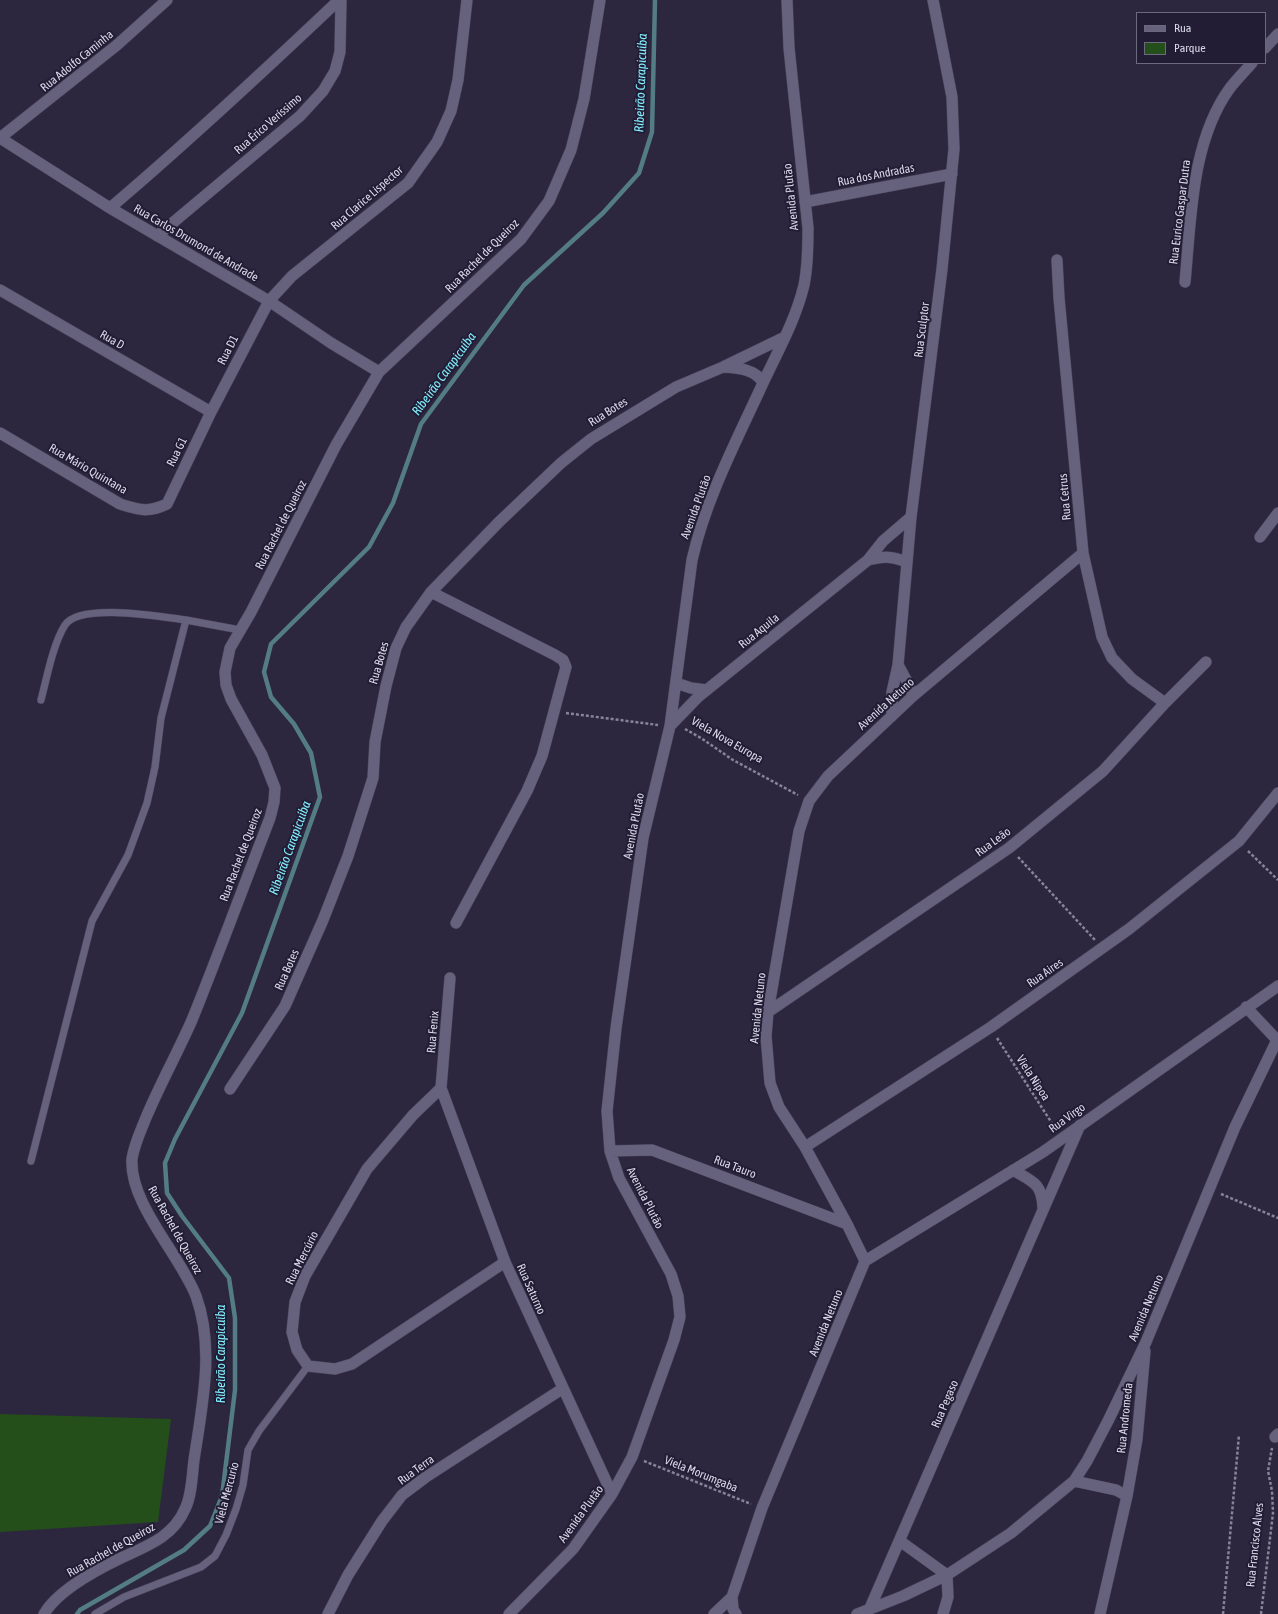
<!DOCTYPE html>
<meta charset="utf-8">
<style>
body{margin:0}
#map{position:relative;width:1278px;height:1614px;overflow:hidden;background:#2c273f;font-family:"Asap Condensed",sans-serif}
canvas{display:block}
.legend{position:absolute;left:1136px;top:12px;width:130px;height:52px;box-sizing:border-box;background:#221d35;border:1px solid #6c687d;margin:0;padding:5px 7px;list-style:none;font-size:12px;color:#dad8e8}
.legend li{display:flex;align-items:center;gap:8px;height:20px}
.legend b{width:20px;border:1px solid #6c687d}
</style>
<div id="map">
<canvas width="1278" height="1614"></canvas>
<ul class="legend">
<li><b style="height:5px;background:#66617d"></b>Rua</li>
<li><b style="height:11px;background:#244e1a"></b>Parque</li>
</ul>
</div>
<script>
const c = document.querySelector('canvas').getContext('2d');
c.lineJoin = 'round';
function paint(path, color) { c.fillStyle = color; c.fill(path, 'evenodd'); }
function trace(path, color, width, dash) { c.strokeStyle = color; c.lineWidth = width; c.lineCap = dash ? 'butt' : 'round'; c.setLineDash(dash || []); c.stroke(path); }
function label(font, color, halo, rows, align = 'center') {
  c.font = font + ' "Asap Condensed",sans-serif'; c.lineWidth = 4; c.setLineDash([]); c.textBaseline = 'middle'; c.strokeStyle = halo; c.fillStyle = color; for (const [text, x, y, turn = 0] of rows) {
    c.save(); c.translate(x, y); c.rotate((+turn || 0) * Math.PI / 180); c.textAlign = isNaN(turn) ? turn : align; if (halo) c.strokeText(text, 0, 0); c.fillText(text, 0, 0); c.restore();
  }
}
const green = new Path2D(`
 M0 1414 171 1419 158 1522 0 1532Z`);
const stream = new Path2D(`
 M77 1614 80 1610 184 1550 210 1526 222 1496 235 1390V1318L229 1278 182 1216 167 1193 165 1163 175 1139 242 1013 320 797 311 753 294 724 271 697 264 672 271 644 369 547 393 503 421 424 524 285 603 213 639 173 652 132 655 0`);
const path = new Path2D(`
 M566 713 658 725
 M685 729 701 738 733 760 798 795
 M1248 851 1278 880
 M1018 857 1095 940
 M997 1038 1055 1128
 M1221 1194 1278 1218
 M644 1461 751 1504
 M1223 1614 1239 1435
 M1261 1614 1273 1513 1272 1491 1268 1471 1272 1448`);
const service = new Path2D(`
 M41 700C47 677 53 644 65 625 80 602 162 617 186 620
 M31 1161 92 921 128 855 147 803 155 767 161 718 186 620 240 630
 M95 1614 124 1597 201 1567 215 1556 226 1535 236 1509 243 1485 248 1450 259 1431 308 1366`);
const minor = new Path2D(`
 M1265 48 1278 34
 M0 138 110 208 269 301 331 343 379 372
 M0 138 117 45 167 0
 M805 202 952 174
 M110 208C189 141 264 71 339 0
 M157 236 300 116 323 91 335 71 340 52 341 0
 M1057 260 1059 298 1083 553 1102 637 1112 658 1132 679 1165 703
 M1185 282C1191 220 1191 141 1230 88 1237 79 1245 71 1252 63
 M0 290 211 412
 M723 367C738 368 756 369 763 383
 M0 433 120 504C140 510 148 513 167 504L211 412 269 301 292 276 408 183 437 142 451 111 458 80 467 0
 M1260 537 1278 513
 M868 560C883 556 892 556 906 562
 M431 592 555 655 563 660 566 667 542 756 527 791 456 923
 M898 665 909 685 913 696
 M676 683 691 688 707 690
 M892 716V692L898 665 911 517 942 269 954 149 952 97 933 0
 M670 726 698 697 868 560 883 541 911 517
 M450 978 441 1088 505 1262 612 1494
 M1246 1007 1277 1040
 M768 1012 1009 848 1103 771 1165 703 1206 662
 M441 1088 413 1115 367 1169 305 1276 295 1302 292 1332 297 1350 308 1366 335 1369 352 1364 505 1262
 M230 1089 285 1006 323 920 348 856 373 778 375 742 386 686 396 648 406 627 431 592 499 522 561 463 591 439 676 387 723 367 785 337
 M805 1147 991 1027 1129 929 1239 841 1278 793
 M610 1151 652 1150 847 1224
 M1013 1170C1033 1182 1042 1183 1043 1208
 M865 1261 1043 1152 1278 986
 M1275 1437 1278 1434
 M1074 1481 1116 1490 1127 1496
 M900 1541 947 1575 948 1597 943 1614
 M870 1608 1080 1125
 M44 1614C58 1590 96 1570 121 1558 147 1546 173 1537 185 1509 192 1495 192 1475 194 1460 202 1406 215 1348 196 1296 180 1255 129 1203 132 1159 134 1145 140 1133 145 1120 159 1086 177 1054 192 1020 219 953 244 885 270 818L274 802 275 788 262 755 231 699 226 685 225 672 230 648 251 612 336 445 379 372 521 239 549 201 571 150 584 99 600 0
 M328 1614 348 1575 382 1521 402 1495 426 1477 562 1389
 M509 1614 573 1549 612 1494 632 1457 674 1340 680 1317 678 1296 671 1274 619 1178 610 1151 607 1111 616 1028 643 838 670 726 692 560C706 498 737 440 763 383 778 351 796 319 804 285 808 266 808 247 808 228L789 48 787 0
 M714 1614 732 1597
 M736 1614 733 1609 732 1597 762 1508 865 1261 847 1224 805 1147 779 1107 770 1083 766 1036 768 1012 799 831 809 801 828 776 913 696 1083 553
 M857 1614 903 1596 947 1575 1011 1533 1074 1481 1087 1461 1108 1421 1146 1342 1235 1127 1278 1038
 M1100 1614 1127 1496 1137 1439 1145 1351`);
const streetNames = [
 ["Rua Adolfo Caminha",77,61,-39],
 ["Rua Érico Veríssimo",268,124,-41],
 ["Rua dos Andradas",876,175,-11],
 ["Avenida Plutão",791,197,-96],
 ["Rua Clarice Lispector",367,198,-41],
 ["Rua Eurico Gaspar Dutra",1180,212,-83],
 ["Rua Carlos Drumond de Andrade",196,243,30],
 ["Rua Rachel de Queiroz",482,256,-45],
 ["Rua Sculptor",922,330,-83],
 ["Rua D",112,340,30],
 ["Rua D1",228,350,-63],
 ["Rua Botes",608,412,-32],
 ["Rua G1",177,452,-64],
 ["Rua Mário Quintana",88,469,30],
 ["Rua Cetrus",1065,497,-95],
 ["Avenida Plutão",696,507,-70],
 ["Rua Rachel de Queiroz",281,525,-63],
 ["Rua Aquila",759,631,-39],
 ["Rua Botes",379,663,-74],
 ["Avenida Netuno",886,704,-42],
 ["Viela Nova Europa",727,740,30],
 ["Avenida Plutão",634,826,-79],
 ["Rua Leão",993,842,-36],
 ["Rua Rachel de Queiroz",241,855,-69],
 ["Rua Botes",287,970,-66],
 ["Rua Aires",1045,973,-35],
 ["Avenida Netuno",758,1008,-84],
 ["Rua Fenix",433,1032,-85],
 ["Viela Nipoa",1033,1078,57],
 ["Rua Virgo",1067,1118,-36],
 ["Rua Tauro",735,1167,21],
 ["Avenida Plutão",645,1198,63],
 ["Rua Rachel de Queiroz",175,1230,61],
 ["Rua Mercúrio",302,1258,-63],
 ["Rua Saturno",531,1289,66],
 ["Avenida Netuno",1146,1308,-67],
 ["Avenida Netuno",826,1323,-68],
 ["Rua Pegaso",945,1404,-67],
 ["Rua Andromeda",1125,1418,-84],
 ["Rua Terra",416,1470,-36],
 ["Viela Morumgaba",701,1474,22],
 ["Viela Mercurio",227,1493,-75],
 ["Avenida Plutão",581,1514,-54],
 ["Rua Francisco Alves",1255,1545,-84],
 ["Rua Rachel de Queiroz",111,1550,-29]
];
const waterNames = [
 ["Ribeirão Carapicuíba",641,83,-88],
 ["Ribeirão Carapicuíba",444,374,-54],
 ["Ribeirão Carapicuíba",290,848,-70],
 ["Ribeirão Carapicuíba",221,1354,-90]
];
paint(green, '#244e1a');
trace(stream, '#547c85', 4.5);
trace(service, '#484358', 8);
trace(minor, '#484358', 12);
trace(path, '#878498', 2.5, [3, 2]);
trace(service, '#66617d', 7);
trace(minor, '#66617d', 11);
label('12px', '#dad8e8', '#221d35', streetNames);
label('italic 13px', '#83f0ff', '#221d35', waterNames);
</script>
